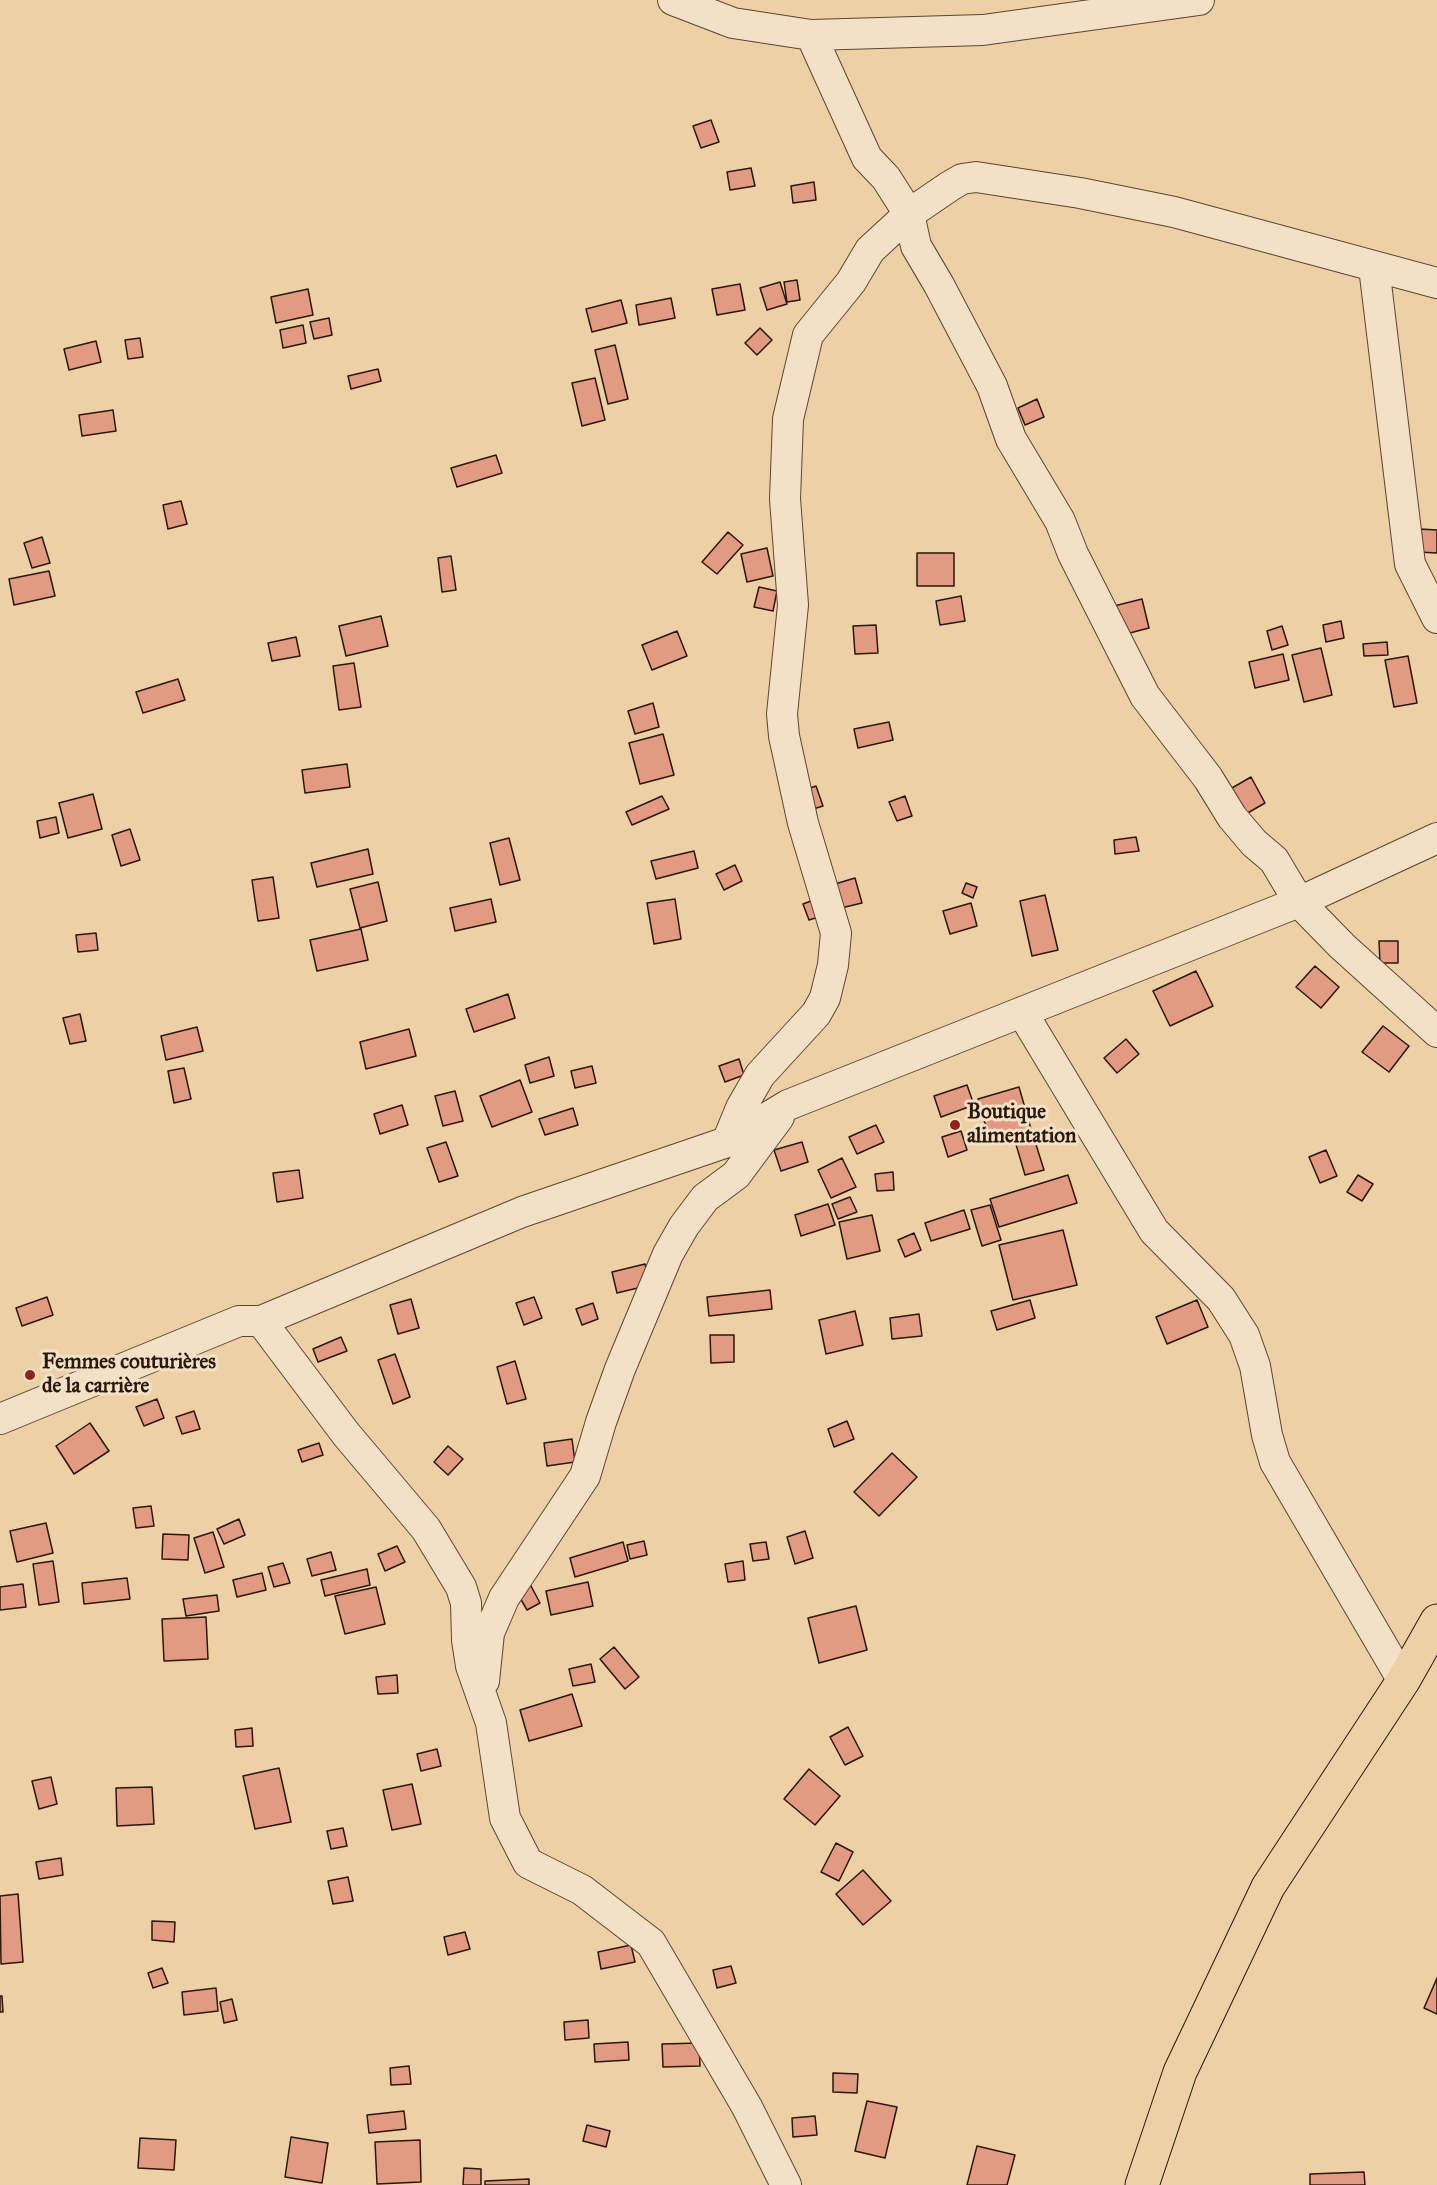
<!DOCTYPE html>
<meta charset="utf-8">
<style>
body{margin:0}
canvas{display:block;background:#eed0a7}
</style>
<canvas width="1437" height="2185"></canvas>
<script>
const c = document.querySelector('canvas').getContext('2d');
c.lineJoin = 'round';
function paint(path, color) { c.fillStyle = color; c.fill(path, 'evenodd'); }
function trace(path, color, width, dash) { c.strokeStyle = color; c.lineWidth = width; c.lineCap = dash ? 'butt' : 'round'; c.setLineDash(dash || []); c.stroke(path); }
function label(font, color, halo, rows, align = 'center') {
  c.font = font + ' "IM FELL Great Primer",serif'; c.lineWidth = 6; c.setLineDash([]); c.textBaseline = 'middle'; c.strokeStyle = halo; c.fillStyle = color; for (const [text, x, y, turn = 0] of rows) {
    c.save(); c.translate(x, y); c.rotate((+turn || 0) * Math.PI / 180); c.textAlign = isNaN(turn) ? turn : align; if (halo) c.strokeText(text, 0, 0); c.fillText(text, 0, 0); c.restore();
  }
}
const building = new Path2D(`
 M711 120 719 142 701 148 693 126Z
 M751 168 755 186 730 190 727 172Z
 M814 182 816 200 793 203 791 186Z
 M797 280 800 300 787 302 784 282Z
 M780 282 787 304 767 310 760 288Z
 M740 284 745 310 717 315 712 289Z
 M308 289 313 315 276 323 271 297Z
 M671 298 675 318 639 325 636 305Z
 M621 300 627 323 592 332 586 309Z
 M329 318 332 335 314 339 310 322Z
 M303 325 306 343 283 348 280 330Z
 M760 328 772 340 757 355 745 343Z
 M140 338 143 357 128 359 125 340Z
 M96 341 101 362 69 370 64 349Z
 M615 345 628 399 608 404 595 350Z
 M378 369 381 381 351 389 348 376Z
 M595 378 605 420 582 426 572 383Z
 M1037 399 1044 417 1025 425 1018 408Z
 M113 410 116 431 82 436 79 415Z
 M496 455 502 473 457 487 451 468Z
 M181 501 187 524 168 529 163 505Z
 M1419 529 1437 530V553L1418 552Z
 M728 532 743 545 717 574 702 562Z
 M42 537 50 563 32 568 24 543Z
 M767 548 773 576 747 582 741 554Z
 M917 553H954V586H917Z
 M451 556 456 590 442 592 438 558Z
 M49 571 55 596 14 605 9 579Z
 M759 587 777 591 773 611 754 607Z
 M961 596 965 621 940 625 936 601Z
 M1142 599 1149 628 1122 635 1114 606Z
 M381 616 388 646 346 656 339 626Z
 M1341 621 1344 638 1326 642 1323 625Z
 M876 625 878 653 855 654 853 626Z
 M1282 626 1288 645 1272 650 1267 631Z
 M677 631 687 656 652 670 642 645Z
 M296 637 300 656 272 661 268 643Z
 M1387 642 1388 655 1364 656 1363 644Z
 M1321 648 1332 695 1304 702 1292 655Z
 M1283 654 1289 680 1255 688 1249 662Z
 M1408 656 1417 703 1394 707 1385 660Z
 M354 663 361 707 339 710 333 666Z
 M178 679 185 700 143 713 136 692Z
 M653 703 659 727 635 734 628 711Z
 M889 722 893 740 858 748 854 729Z
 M663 734 674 775 640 784 629 743Z
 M347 764 350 787 305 793 302 770Z
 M1251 777 1265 803 1239 818 1225 792Z
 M816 786 823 806 810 810 804 790Z
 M93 794 102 829 68 838 59 803Z
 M662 796 669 809 632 825 626 812Z
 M905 796 912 816 897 821 889 802Z
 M56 817 59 833 40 838 37 821Z
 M130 829 140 860 121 866 112 835Z
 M1136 837 1139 851 1115 854 1114 840Z
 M509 838 520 880 500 885 490 843Z
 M368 849 373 874 317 887 311 863Z
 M694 851 698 868 656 879 651 861Z
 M735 865 742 881 724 890 716 874Z
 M273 877 279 918 258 921 252 880Z
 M855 878 862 903 841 908 835 884Z
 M378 882 387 921 360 928 350 889Z
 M966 883 977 887 973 898 962 893Z
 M1045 895 1058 950 1032 956 1020 901Z
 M491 899 496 922 455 931 450 908Z
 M675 899 681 939 654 944 647 903Z
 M816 899 822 916 809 920 803 904Z
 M971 903 977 926 950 934 943 911Z
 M361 929 368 960 317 971 310 940Z
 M96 933 98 950 78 952 76 935Z
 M1379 941H1398V963H1380Z
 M1315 966 1339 987 1321 1008 1296 987Z
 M1196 971 1213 1006 1170 1026 1153 991Z
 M508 994 515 1018 474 1032 466 1009Z
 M80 1014 86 1041 70 1044 63 1018Z
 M1383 1026 1409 1046 1389 1072 1362 1052Z
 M197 1027 203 1051 166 1060 161 1036Z
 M409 1029 416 1056 366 1069 360 1042Z
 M1126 1039 1139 1054 1117 1073 1104 1058Z
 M549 1057 554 1076 530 1083 525 1065Z
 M739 1059 744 1075 725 1082 719 1066Z
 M592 1066 596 1083 575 1088 571 1071Z
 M184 1068 191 1099 174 1103 168 1071Z
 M520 1080 532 1112 492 1127 480 1096Z
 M967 1085 974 1105 941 1117 934 1096Z
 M1019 1087 1031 1129 990 1141 978 1099Z
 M455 1091 463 1121 443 1126 435 1096Z
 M402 1105 408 1125 380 1134 374 1114Z
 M573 1108 578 1125 545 1135 539 1119Z
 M876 1125 884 1142 857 1154 849 1137Z
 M961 1131 967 1150 948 1157 942 1137Z
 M1033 1135 1044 1170 1025 1175 1015 1141Z
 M446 1142 458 1176 439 1182 427 1148Z
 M802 1142 808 1162 781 1171 774 1150Z
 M1326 1150 1337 1176 1320 1183 1309 1157Z
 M842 1158 856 1187 831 1198 818 1170Z
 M299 1170 303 1198 277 1202 273 1173Z
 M893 1172 894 1190 877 1191 875 1174Z
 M1068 1175 1077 1203 999 1227 990 1199Z
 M1358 1175 1373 1184 1362 1201 1347 1192Z
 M850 1197 857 1212 838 1219 832 1204Z
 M828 1204 835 1225 801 1236 795 1215Z
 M990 1205 1001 1240 982 1246 971 1210Z
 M964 1210 970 1229 931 1241 925 1223Z
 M872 1215 880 1251 847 1259 839 1222Z
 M1063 1230 1077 1285 1013 1300 999 1245Z
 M914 1233 921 1250 905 1257 898 1240Z
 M645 1264 650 1285 617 1293 612 1272Z
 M770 1290 772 1309 709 1316 707 1297Z
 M47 1297 53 1315 22 1326 16 1308Z
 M534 1297 542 1318 524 1325 516 1303Z
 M411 1299 419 1328 398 1334 390 1305Z
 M1030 1300 1035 1318 997 1330 991 1311Z
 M1197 1300 1208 1327 1167 1344 1156 1317Z
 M593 1303 598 1319 582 1325 576 1309Z
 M855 1311 863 1345 826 1354 819 1320Z
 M919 1314 922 1336 892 1339 890 1318Z
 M710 1335H734V1362L711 1363Z
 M341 1337 347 1351 318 1362 313 1349Z
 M395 1354 410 1397 393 1404 378 1360Z
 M515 1361 526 1399 507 1404 497 1367Z
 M157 1399 164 1418 144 1426 136 1407Z
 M194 1411 200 1429 182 1434 176 1417Z
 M847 1421 854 1439 834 1447 828 1429Z
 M90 1423 109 1451 74 1474 56 1446Z
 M572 1439 575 1462 547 1466 544 1443Z
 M319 1443 323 1455 302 1462 298 1450Z
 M448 1446 463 1459 448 1475 434 1462Z
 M892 1453 917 1477 879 1516 854 1492Z
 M151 1506 154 1526 136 1528 133 1508Z
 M239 1519 245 1535 224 1544 217 1529Z
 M46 1523 53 1553 17 1562 10 1531Z
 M805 1531 813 1558 795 1564 787 1537Z
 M213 1532 224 1567 205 1573 194 1538Z
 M163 1534 189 1535 188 1560 162 1559Z
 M644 1541 647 1555 630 1559 627 1545Z
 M623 1542 628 1561 575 1577 570 1558Z
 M766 1542 769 1559 753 1561 750 1544Z
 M397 1546 405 1562 385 1571 378 1554Z
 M331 1552 336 1570 312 1576 307 1559Z
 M53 1561 59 1602 39 1605 33 1564Z
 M743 1561 745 1580 728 1582 725 1564Z
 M283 1563 290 1583 274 1587 268 1567Z
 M367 1569 370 1585 325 1596 321 1580Z
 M262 1573 266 1590 237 1597 233 1580Z
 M127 1578 130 1599 84 1604 82 1583Z
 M588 1582 593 1606 551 1615 546 1591Z
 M23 1584 26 1607 0 1610V1587Z
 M530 1584 540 1603 527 1610 516 1591Z
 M376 1587 385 1624 345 1634 335 1596Z
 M217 1595 219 1611 186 1616 183 1599Z
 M856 1606 867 1650 819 1663 808 1618Z
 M206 1617 208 1659 164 1661 162 1619Z
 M614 1647 639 1677 625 1689 600 1659Z
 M591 1664 595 1682 573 1686 569 1669Z
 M397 1675 398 1693 378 1694 376 1677Z
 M572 1694 582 1726 529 1741 520 1710Z
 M848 1727 863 1756 845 1765 830 1737Z
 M252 1728 253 1746 236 1747 235 1730Z
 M437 1749 441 1766 421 1771 417 1754Z
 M279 1768 291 1822 255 1829 243 1776Z
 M809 1769 840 1796 815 1825 784 1799Z
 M51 1777 57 1804 39 1809 32 1781Z
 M412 1784 421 1824 392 1830 383 1790Z
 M152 1787 154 1824 117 1826 116 1788Z
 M343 1828 347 1846 331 1849 327 1831Z
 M836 1843 853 1852 839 1881 821 1872Z
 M61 1858 63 1875 39 1879 36 1862Z
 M863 1870 891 1901 863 1925 836 1894Z
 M348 1877 353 1901 333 1904 328 1881Z
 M18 1894 23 1962 1 1964 0 1896Z
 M152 1921 175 1922 174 1942 152 1940Z
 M465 1932 470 1949 448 1955 444 1937Z
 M631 1945 635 1962 601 1969 598 1952Z
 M731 1966 736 1983 717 1988 713 1970Z
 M162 1968 168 1983 153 1988 148 1973Z
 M1437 1978V2014L1424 2008Z
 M216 1988 218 2011 184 2015 182 1992Z
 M0 1996H2L3 2012H0Z
 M232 1999 237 2020 224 2023 220 2002Z
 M588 2020 589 2038 565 2040 564 2022Z
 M628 2042 629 2060 595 2062 594 2044Z
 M699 2043 700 2066 663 2067 662 2044Z
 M409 2066 411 2084 391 2085 390 2068Z
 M833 2073 858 2074 857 2093 833 2092Z
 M867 2101 897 2107 885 2158 855 2151Z
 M404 2111 406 2129 369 2133 367 2115Z
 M815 2116 817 2135 793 2137 792 2118Z
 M587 2125 610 2131 606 2147 583 2141Z
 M291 2137 328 2143 322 2183 285 2177Z
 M140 2138 176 2140 174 2170 138 2168Z
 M420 2140 421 2182 377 2184 375 2142Z
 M977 2146 1015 2155 1007 2185H967Z
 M464 2168 481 2169V2185H463Z
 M1364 2172 1365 2185H1310V2174Z
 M529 2179V2185H485V2181Z`);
const minor = new Path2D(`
 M673 0 733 23 811 35 983 30 1199 0
 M811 35 867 158 886 178 909 214 916 246 939 285 992 386 1011 439 1060 521 1073 554 1145 696 1208 778 1232 817 1254 843 1274 860 1299 902 1342 946 1437 1032
 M1374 267 1410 564 1437 618
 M1022 1012 1154 1231 1221 1299 1244 1335 1255 1366 1267 1435 1275 1462 1403 1681
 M727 1142 741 1108 760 1075 816 1014 825 998 833 965 836 933 803 823 784 736 782 714 793 605 785 499 788 419 808 335 851 282 870 250 895 227 909 214 950 186 962 179 976 177 1080 193 1174 212 1437 283
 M261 1321 346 1434 426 1529 461 1587 466 1603 467 1640 471 1666 491 1723 505 1818 528 1863 582 1890 651 1943 747 2107 786 2185
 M0 1419 239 1321H261L522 1212 727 1142 788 1105 1299 902 1437 838
 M484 1681 489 1633 504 1598 585 1476 601 1422 620 1369 668 1254 684 1226 705 1198 736 1175 779 1117`);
const major = new Path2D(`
 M1142 2185 1180 2072 1268 1887 1403 1681 1437 1621`);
const markers = [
 [955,1125,6,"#8f2418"],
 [30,1375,6,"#8f2418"]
];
const poiNames = [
 ["Boutique",967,1113],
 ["alimentation",967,1137],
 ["Femmes couturières",42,1363],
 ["de la carrière",42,1387]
];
paint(building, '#e29a82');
trace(building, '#2a1809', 1.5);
trace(minor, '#5b4630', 32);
trace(major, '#2a1809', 35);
trace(minor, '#f4e0c6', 30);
trace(major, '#eed0a7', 33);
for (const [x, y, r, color] of markers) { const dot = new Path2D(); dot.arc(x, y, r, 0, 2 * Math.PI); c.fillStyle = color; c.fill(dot); trace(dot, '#f4e0c6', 2); }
label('bold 21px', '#2a1809', '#f4e0c6', poiNames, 'left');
</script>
